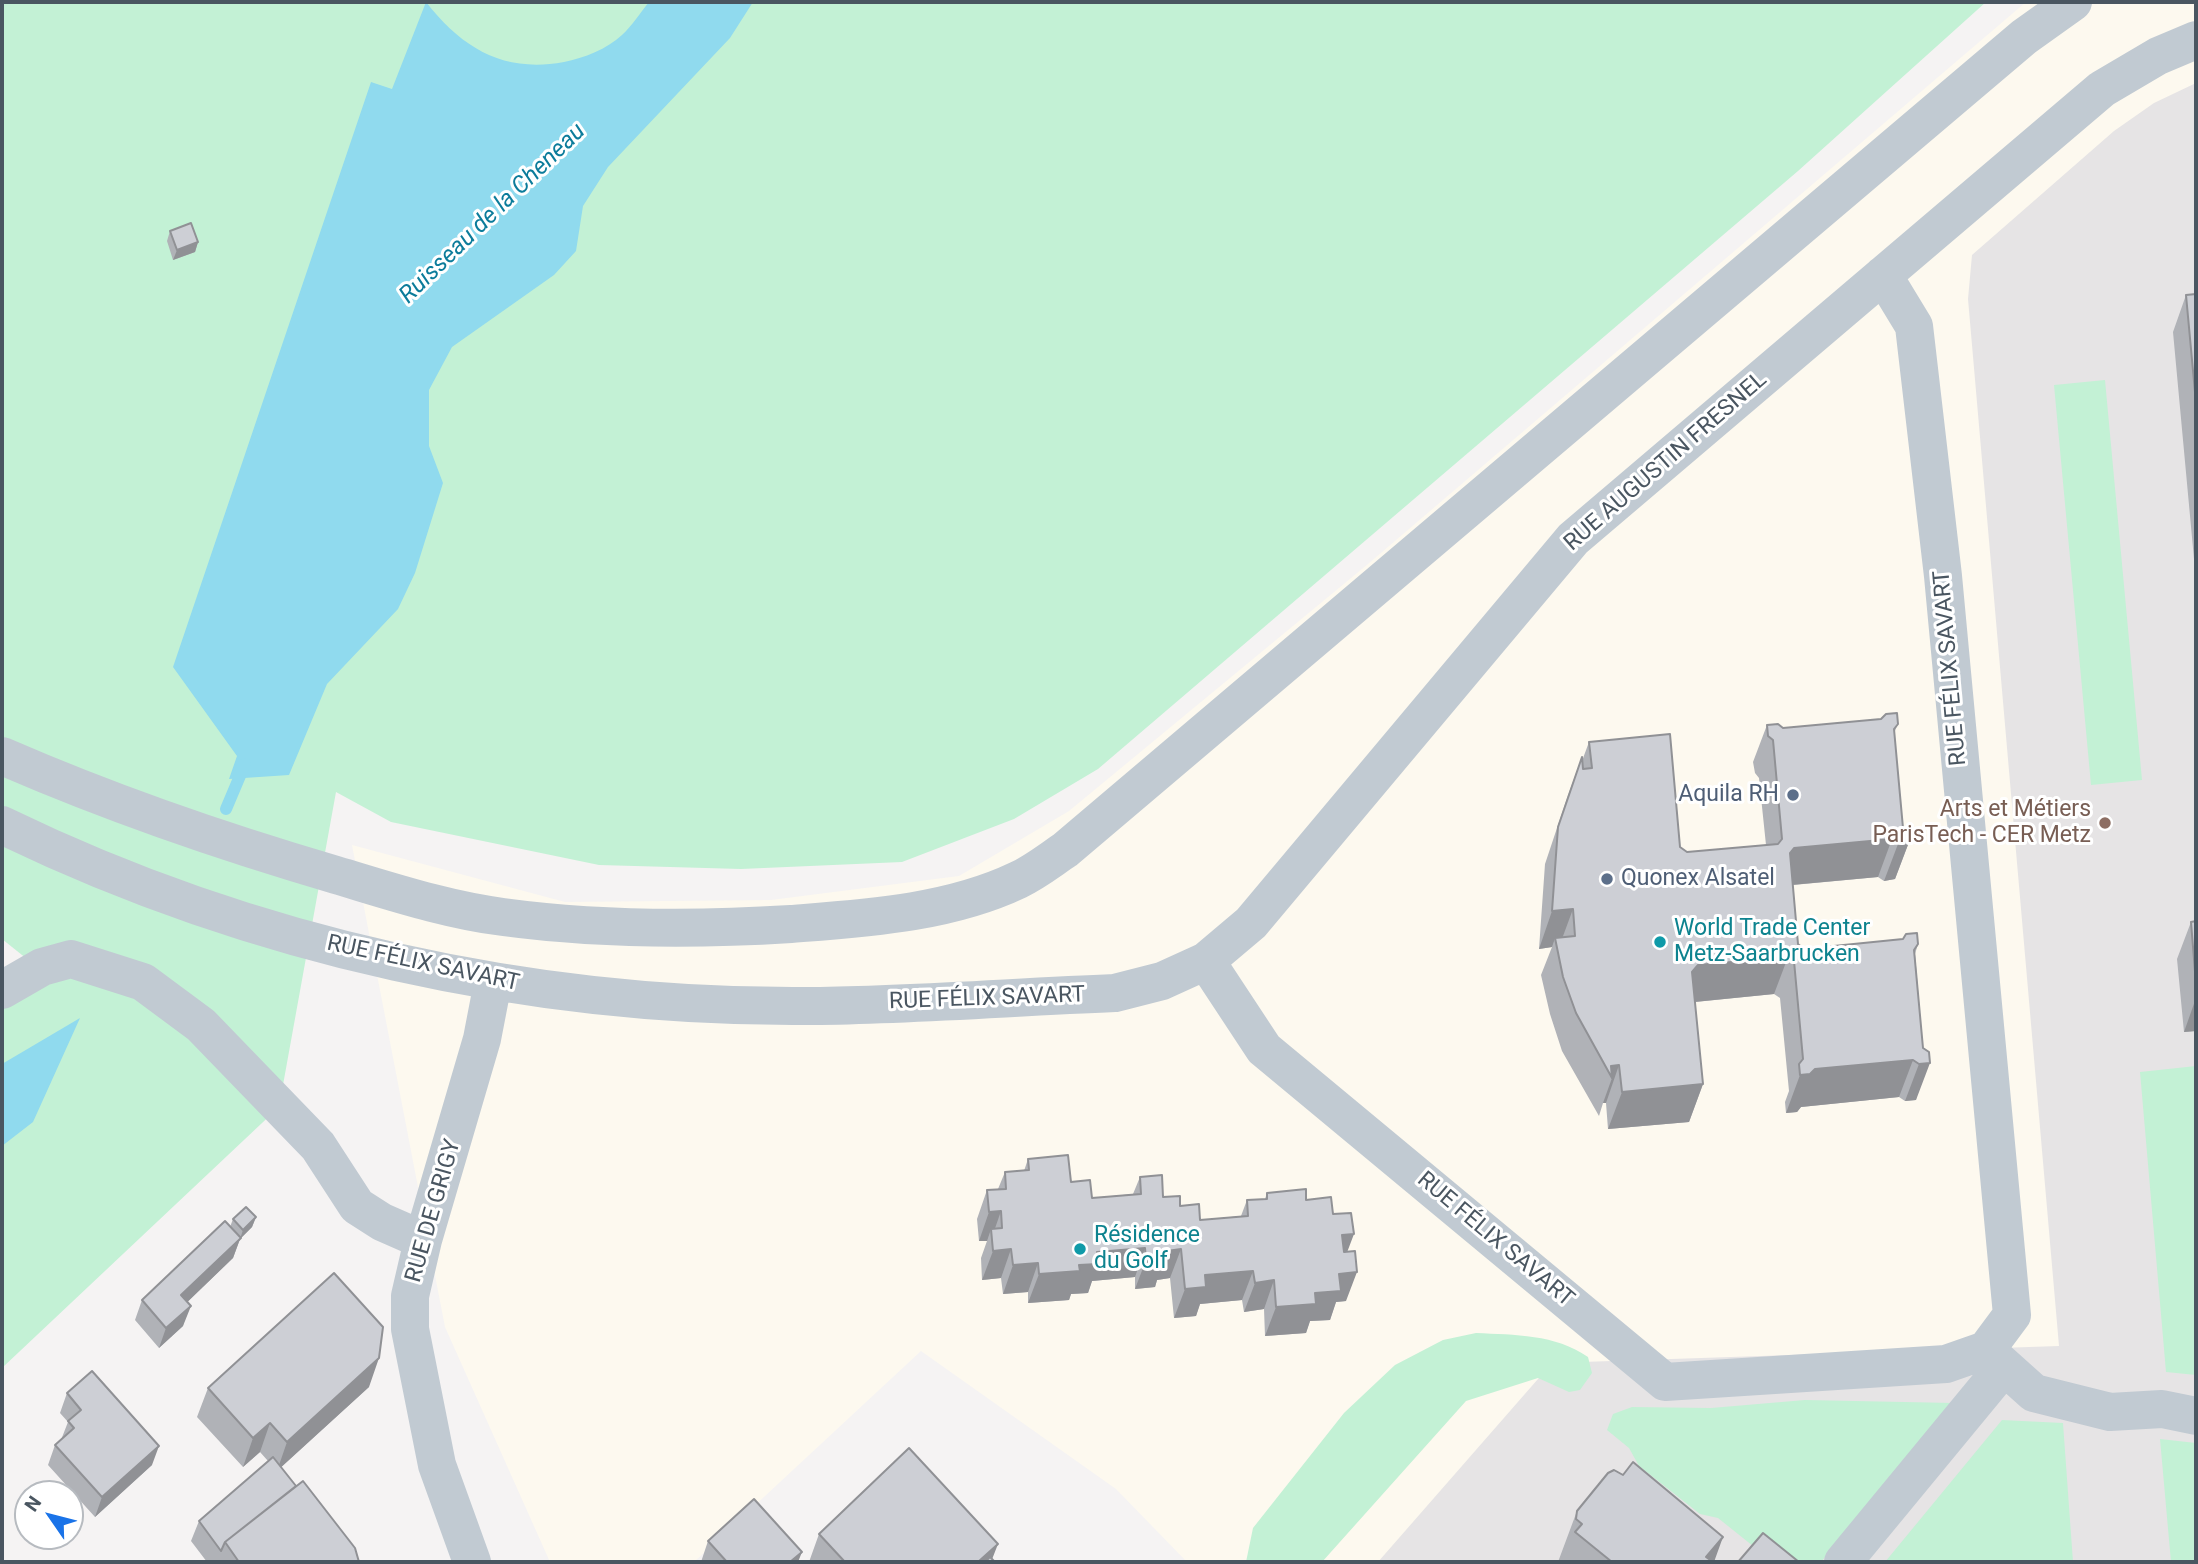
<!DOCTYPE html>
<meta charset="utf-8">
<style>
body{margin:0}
#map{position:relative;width:2198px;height:1564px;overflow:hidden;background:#f5f3f3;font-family:Roboto,sans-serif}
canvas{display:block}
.frame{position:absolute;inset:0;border:4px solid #4a5661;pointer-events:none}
.north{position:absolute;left:14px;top:1480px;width:70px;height:70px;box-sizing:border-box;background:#fff;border:2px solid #b7bbc0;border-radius:50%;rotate:305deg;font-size:19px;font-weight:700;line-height:28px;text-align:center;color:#4a5661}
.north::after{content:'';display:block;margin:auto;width:24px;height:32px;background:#1a73e8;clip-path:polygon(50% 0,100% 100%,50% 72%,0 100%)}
</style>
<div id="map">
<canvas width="2198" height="1564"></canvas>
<div class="frame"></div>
<div class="north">N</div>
</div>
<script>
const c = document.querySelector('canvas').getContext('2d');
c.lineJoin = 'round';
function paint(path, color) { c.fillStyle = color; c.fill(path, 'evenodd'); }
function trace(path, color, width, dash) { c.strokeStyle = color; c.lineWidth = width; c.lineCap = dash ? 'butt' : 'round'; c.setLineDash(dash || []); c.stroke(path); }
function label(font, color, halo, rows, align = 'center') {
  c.font = font + ' Roboto,sans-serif'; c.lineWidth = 6; c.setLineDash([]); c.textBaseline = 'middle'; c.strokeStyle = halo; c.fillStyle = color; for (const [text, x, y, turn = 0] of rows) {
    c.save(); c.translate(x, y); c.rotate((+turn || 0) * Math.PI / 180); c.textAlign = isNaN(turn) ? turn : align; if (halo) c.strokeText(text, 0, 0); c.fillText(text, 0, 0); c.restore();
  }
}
const commercial = new Path2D(`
 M2026 2H2196V1562H1187L1116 1489 921 1351 694 1562H550L445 1327 352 845 565 902 771 900 959 876 1069 811 1368 564Z`);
const education = new Path2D(`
 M2196 83V1562H1378L1552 1363 2059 1346 1968 299 1972 255 2114 131 2154 103Z`);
const green = new Path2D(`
 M2 2H1986L1798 171 1098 769 1014 819 902 862 741 869 599 865 391 822 336 792 279 1107 2 1368V975L27 959 2 939Z
 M2105 380 2142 780 2091 785 2054 385Z
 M2196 1066V1375L2166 1372 2140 1072Z
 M1476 1333C1515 1335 1555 1334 1588 1357L1592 1373 1580 1390 1569 1392 1538 1378 1466 1401 1322 1562H1246L1253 1528 1344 1413 1395 1365 1443 1340Z
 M1805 1400 1954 1403 1821 1562H1773L1718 1518 1700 1514 1639 1466 1629 1448 1607 1430 1613 1414 1632 1407 1711 1408Z
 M2002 1420 2063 1423 2073 1562H1885Z
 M2160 1439 2196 1443V1562H2171Z`);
const water = new Path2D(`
 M426 2C463 49 504 73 564 62 584 58 607 49 622 35 632 26 640 13 649 2H753L730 38 608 167 583 206 576 251 554 275 452 347 429 390V446L443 483 415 573 398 609 327 684 289 775 229 779 237 756 173 667 371 82 392 89Z
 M80 1018 33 1122 2 1146V1064Z`);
const stream = new Path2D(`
 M226 809 245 764`);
const minor = new Path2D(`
 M2 756C110 803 223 842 336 875 390 891 447 910 503 917 599 930 694 930 791 924 867 918 949 913 1018 880 1035 872 1050 860 1065 850L2024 37 2073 2
 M2 825C251 946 534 1009 812 1006 913 1005 1014 997 1115 993L1162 981 1206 961 1251 923 1573 539 2102 89 2158 56 2196 40
 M1206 961 1264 1049 1665 1382 1946 1364 1986 1350 2012 1315 1943 576 1914 326 1883 275
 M2 990 42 967 71 959 143 982 201 1025 318 1146 357 1206 382 1222 423 1240
 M1986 1350 2034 1393 2110 1412 2162 1409 2196 1416
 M472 1562 437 1465 410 1329V1296L423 1240 482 1039 493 982
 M1843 1562 2003 1368`);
const wall = new Path2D(`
 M170 231 198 242 195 252 173 260 167 241Z
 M2196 294V559H2194L2173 332 2186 295Z
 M1898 724 1894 733 1903 828 1909 842 1895 879 1884 881 1878 877 1793 885 1798 944 1804 949 1918 944 1915 954 1923 1048 1916 1100 1905 1101 1899 1097 1801 1107 1797 1112 1786 1113 1785 1102 1789 1091 1780 998 1774 994 1695 1002 1703 1084 1689 1122 1608 1129 1606 1103H1603L1599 1116 1562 1051 1550 1014 1541 975 1552 947 1539 949 1545 864 1568 795 1582 757V761L1589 742 1680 847 1687 852 1766 845 1759 778 1755 773 1753 762 1767 725 1783 728Z
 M2196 921V1031L2184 1032 2177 959 2191 922Z
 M1028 1159 1071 1182 1092 1198 1133 1194 1140 1177 1163 1197 1180 1206 1200 1220 1241 1216 1247 1200 1265 1199 1267 1193 1306 1200 1333 1214 1347 1251 1346 1301 1336 1302 1330 1320 1310 1321 1306 1333 1265 1336 1264 1309 1244 1312 1242 1300 1200 1304 1196 1316 1174 1318 1170 1278 1157 1280 1155 1287 1135 1289V1277L1092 1281 1088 1293 1071 1294 1069 1300 1028 1303V1292L1003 1294 1001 1278 982 1280 981 1258 987 1241H979L977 1219 987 1190 998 1189 1005 1172 1024 1171Z
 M256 1217 252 1227 240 1239 233 1258 187 1302 183 1326 159 1348 135 1320 142 1300 230 1227 233 1219Z
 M369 1387 281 1467 359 1562H207L191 1541 199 1521 268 1461 260 1452 243 1467 197 1417 208 1388Z
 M67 1393 152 1465 95 1517 48 1465 55 1445 61 1440 68 1422 60 1413Z
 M1577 1511 1714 1562H1558Z
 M819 1534 992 1560 995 1562H809Z
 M708 1541 798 1562H701Z`);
const shadedWall = new Path2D(`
 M198 242 195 252 173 260 177 250Z
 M1892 839 1878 877 1780 886 1790 853 1794 848Z
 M1909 842 1895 879 1884 881 1898 844Z
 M1573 909 1559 947 1555 938 1552 947 1539 949 1552 911Z
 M1788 957 1774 994 1684 1003 1692 972 1698 965Z
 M2196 998V1031L2184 1032Z
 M1913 1060 1899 1097 1801 1107 1797 1112 1786 1113 1800 1075 1815 1069Z
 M1930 1063 1916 1100 1905 1101 1919 1064Z
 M1619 1065 1606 1103H1603L1612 1078 1611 1066Z
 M1703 1084 1689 1122 1608 1129 1622 1092Z
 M1001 1211 992 1237 991 1229 987 1241H979L989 1212Z
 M256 1217 252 1227 240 1239 233 1258 174 1315 181 1295 240 1239 243 1230Z
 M1354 1234 1343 1263 1342 1235Z
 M1145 1248 1135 1277 1092 1281 1088 1293 1071 1294 1069 1300 1028 1303 1039 1274 1079 1265 1097 1252Z
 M1011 1249 1001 1278 982 1280 993 1251Z
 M1181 1249 1170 1278 1157 1280 1155 1287 1135 1289 1146 1260 1167 1251Z
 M1038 1263 1028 1292 1003 1294 1013 1265Z
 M1253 1271 1242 1300 1200 1304 1196 1316 1174 1318 1185 1289 1205 1275Z
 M1357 1272 1346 1301 1336 1302 1330 1320 1310 1321 1306 1333 1265 1336 1276 1307 1315 1293 1339 1274Z
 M1274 1280 1264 1309 1244 1312 1255 1283Z
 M191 1306 183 1326 159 1348 166 1328Z
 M379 1358 369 1387 277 1471 287 1442Z
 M270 1423 260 1452 243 1467 253 1438Z
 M159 1446 152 1465 95 1517 102 1497Z
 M1723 1537 1714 1562H1705L1706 1557Z
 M998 1544 991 1562H978Z
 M802 1552 798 1562H790Z`);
const building = new Path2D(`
 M191 223 198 242 177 250 170 231Z
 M2196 294V403L2186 295Z
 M1897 713 1898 724 1894 729 1903 828 1907 831 1909 842 1898 844 1892 839 1794 848 1790 853 1798 944 1804 949 1903 939 1906 934 1917 933 1918 944 1914 950 1923 1048 1929 1052 1930 1063 1919 1064 1913 1060 1815 1069 1810 1074 1800 1075 1799 1064 1803 1059 1794 961 1788 957 1698 965 1692 972 1703 1084 1622 1092 1619 1065 1611 1066 1612 1078 1576 1013 1563 977 1555 938 1575 936 1573 909 1552 911 1558 827 1582 757 1583 769 1592 768 1589 742 1670 734 1680 847 1687 852 1778 844 1782 839 1773 740 1768 736 1767 725 1778 724 1783 728 1881 719 1886 714Z
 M2196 921V984L2191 922Z
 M1068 1155 1071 1182 1090 1180 1092 1198 1141 1194 1140 1177 1162 1175 1163 1197 1180 1196V1206L1199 1204 1200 1220 1248 1216 1247 1200 1267 1199V1193L1306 1189V1200L1331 1197 1333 1214 1351 1213 1354 1234 1342 1235 1344 1252 1355 1251 1357 1272 1339 1274 1341 1291 1315 1293 1316 1304 1276 1307 1274 1280 1255 1283 1253 1271 1205 1275 1206 1287 1185 1289 1181 1249 1167 1251 1166 1258 1146 1260 1145 1248 1097 1252 1098 1264 1079 1265 1080 1271 1039 1274 1038 1263 1013 1265 1011 1249 993 1251 991 1229 1002 1228 1001 1211 989 1212 987 1190 1006 1189 1005 1172 1029 1170 1028 1159Z
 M246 1207 256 1217 243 1230 233 1219Z
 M225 1221 241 1238 181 1295 191 1306 166 1328 142 1300Z
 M334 1273 383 1327 379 1358 287 1442 270 1423 253 1438 208 1388Z
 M92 1371 159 1446 102 1497 55 1445 74 1428 68 1421 81 1410 67 1393Z
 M909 1448 998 1544 978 1562H845L819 1534Z
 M273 1457 296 1486 225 1542 221 1551 199 1521Z
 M1633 1462 1723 1537 1706 1557 1713 1562H1612L1575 1532 1582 1524 1576 1519 1577 1511 1608 1473 1614 1470 1623 1475Z
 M303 1481 355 1548 359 1562H239L225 1542Z
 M754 1499 802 1552 790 1562H727L708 1541Z
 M1763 1533 1799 1562H1738Z
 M990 1557 995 1562H985Z`);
const markers = [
 [1793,795,7,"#5c6f8a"],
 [2105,823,7,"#8d6e63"],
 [1607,879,7,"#5c6f8a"],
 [1660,942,7,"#0f9aa8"],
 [1080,1249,7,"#0f9aa8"]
];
const streetNames = [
 ["RUE AUGUSTIN FRESNEL",1666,462,-41],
 ["RUE FÉLIX SAVART",1951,668,-95],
 ["RUE FÉLIX SAVART",423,964,12],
 ["RUE FÉLIX SAVART",987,999,-2],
 ["RUE DE GRIGY",434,1211,-74],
 ["RUE FÉLIX SAVART",1495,1240,40]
];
const serviceNames = [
 ["Aquila RH",1779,795],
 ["Quonex Alsatel",1621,879,"left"]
];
const educationNames = [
 ["Arts et Métiers",2091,810],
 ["ParisTech - CER Metz",2091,836]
];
const cultureNames = [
 ["World Trade Center",1674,929],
 ["Metz-Saarbrucken",1674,955],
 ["Résidence",1094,1236],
 ["du Golf",1094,1262]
];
const waterNames = [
 ["Ruisseau de la Cheneau",493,214,-44]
];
paint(commercial, '#fdf9ef');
paint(education, '#e6e4e5');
paint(green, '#c3f1d5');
paint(water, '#90daee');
trace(stream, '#90daee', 12);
trace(minor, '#c1cad2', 38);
paint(wall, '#b0b2b7');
paint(shadedWall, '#909195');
paint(building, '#cdcfd5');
trace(building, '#909195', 2);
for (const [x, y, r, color] of markers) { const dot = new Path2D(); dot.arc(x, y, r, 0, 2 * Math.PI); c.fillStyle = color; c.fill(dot); trace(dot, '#fff', 2.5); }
label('23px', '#4a5661', '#fff', streetNames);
label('23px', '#4e5e75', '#fff', serviceNames, 'right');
label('23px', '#785e54', '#fff', educationNames, 'right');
label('23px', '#0d838f', '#fff', cultureNames, 'left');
label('italic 24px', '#0c7c9b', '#fff', waterNames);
</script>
